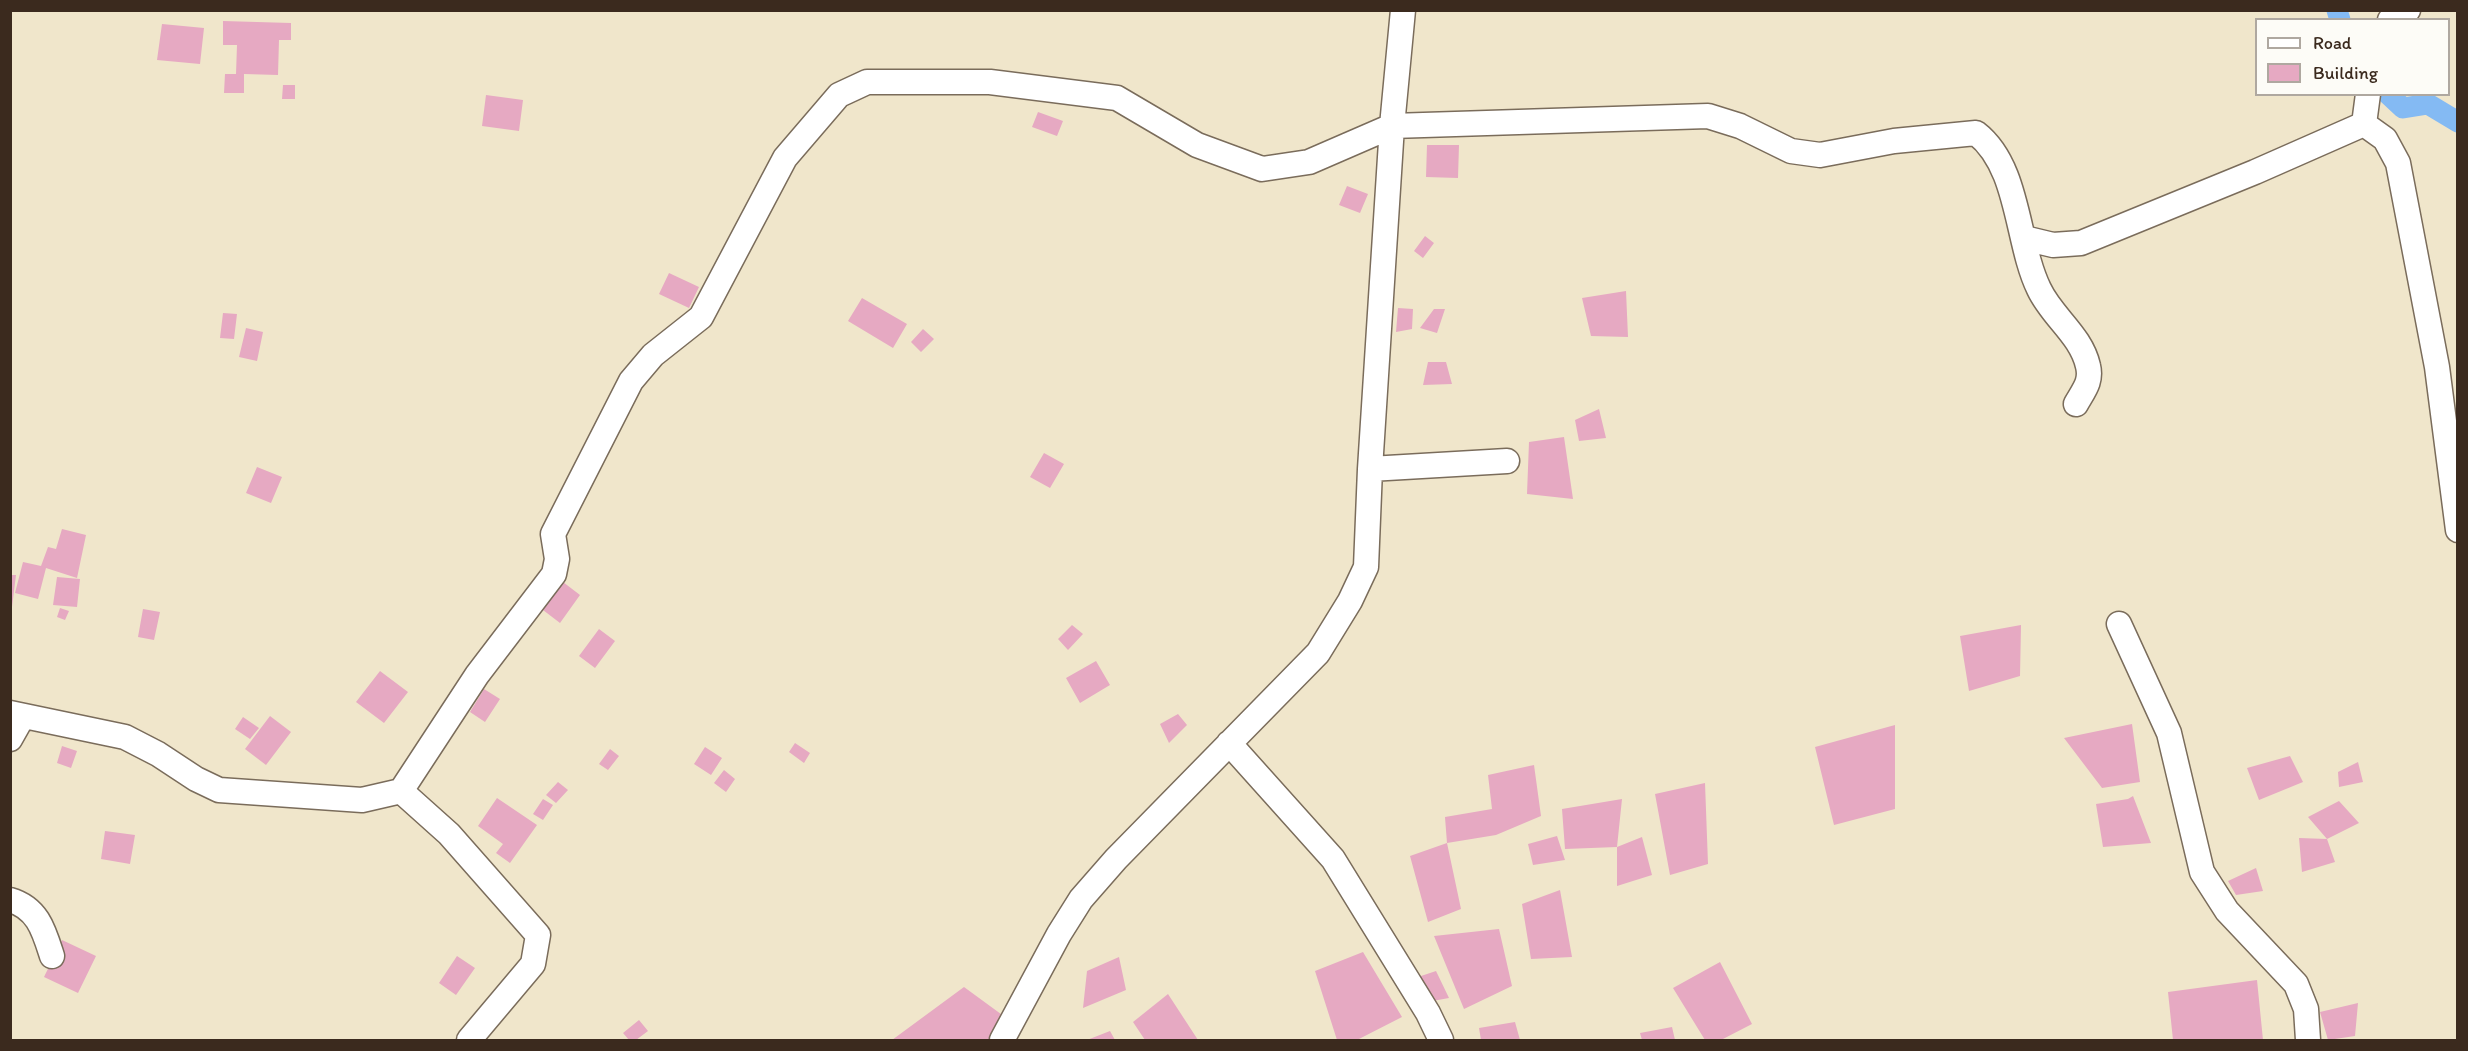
<!DOCTYPE html>
<style>
body{margin:0}
#map{position:relative;width:2468px;height:1051px;overflow:hidden;background:#f0e6cb;font-family:Itim,sans-serif}
canvas{display:block}
.frame{position:absolute;inset:0;border:12px solid #3b2a1e;pointer-events:none}
.legend{position:absolute;left:2255px;top:18px;width:195px;height:78px;box-sizing:border-box;background:#fdfcf7;border:2px solid #afa8a0;margin:0;padding:8px 10px;list-style:none;font-size:18px;color:#3b2a1e}
.legend li{display:flex;align-items:center;gap:12px;height:30px}
.legend b{width:30px;border:2px solid #afa8a0}
</style>
<div id="map">
<canvas width="2468" height="1051"></canvas>
<div class="frame"></div>
<ul class="legend">
<li><b style="height:8px;background:#fff"></b>Road</li>
<li><b style="height:16px;background:#e6a9c2"></b>Building</li>
</ul>
</div>
<script>
const c = document.querySelector('canvas').getContext('2d');
c.lineJoin = 'round';
function trace(path, color, width, dash) { c.strokeStyle = color; c.lineWidth = width; c.lineCap = dash ? 'butt' : 'round'; c.setLineDash(dash || []); c.stroke(path); }
function paint(path, color) { c.fillStyle = color; c.fill(path, 'evenodd'); }
const canal = new Path2D(`
 M2337 10 2340 20
 M2388 94 2403 108 2428 104 2458 122`);
const building = new Path2D(`
 M223 21 291 23V40H279L278 75 244 74V93H224L225 74H236L237 45H223Z
 M162 24 204 28 200 64 157 60Z
 M283 85H295V99H282Z
 M486 95 523 100 519 131 482 126Z
 M1038 112 1063 121 1057 136 1032 127Z
 M1427 145H1459L1458 178 1426 177Z
 M1347 186 1368 194 1360 213 1339 205Z
 M1425 236 1434 243 1423 258 1414 251Z
 M669 273 699 287 689 308 659 294Z
 M1626 291 1628 337 1591 336 1582 298Z
 M862 298 907 324 893 348 848 321Z
 M1398 308 1413 309 1412 329 1396 332Z
 M1434 309H1445L1437 333 1420 328Z
 M223 313 237 314 234 339 220 338Z
 M246 328 263 332 257 361 239 357Z
 M923 329 934 339 921 352 911 342Z
 M1428 362H1446L1452 384 1423 385Z
 M1599 409 1606 438 1579 441 1575 420Z
 M1564 437 1573 499 1527 494 1529 442Z
 M1044 453 1064 464 1050 488 1030 477Z
 M257 467 282 477 271 503 246 493Z
 M62 529 86 535 77 578 46 568 38 599 15 593 23 562 41 566 48 547 56 549Z
 M10 575H16L12 607H10Z
 M57 577 80 579 77 607 53 605Z
 M563 582 580 595 560 623 543 610Z
 M60 608 69 611 65 620 57 617Z
 M143 609 160 612 154 640 138 637Z
 M1072 625 1083 634 1068 650 1058 639Z
 M2021 625 2020 676 1969 691 1960 636Z
 M599 629 615 641 595 668 579 656Z
 M1096 661 1110 685 1080 703 1066 678Z
 M380 671 408 692 384 723 356 702Z
 M484 689 500 699 485 722 470 712Z
 M1178 714 1187 725 1169 743 1160 724Z
 M270 716 291 732 266 765 245 749Z
 M243 717 259 728 250 739 235 729Z
 M2132 724 2140 782 2102 788 2064 738Z
 M1895 725V809L1834 825 1815 747Z
 M795 743 810 753 804 763 789 752Z
 M62 746 77 751 71 768 57 763Z
 M705 747 722 758 711 775 694 764Z
 M610 749 619 756 608 770 599 764Z
 M2290 756 2303 782 2259 800 2247 768Z
 M2358 762 2363 782 2339 787 2338 772Z
 M1534 765 1541 816 1496 835 1447 843 1445 817 1492 809 1488 775Z
 M724 770 735 779 726 792 714 783Z
 M558 782 568 790 556 803 546 795Z
 M1705 783 1708 864 1670 875 1655 794Z
 M2133 796 2151 843 2103 847 2096 804 2128 799Z
 M497 798 537 825 510 863 496 853 503 844 478 826Z
 M543 799 553 805 543 820 533 814Z
 M1622 799 1617 847 1565 849 1562 809Z
 M2339 801 2359 823 2327 839 2308 817Z
 M105 831 135 835 130 864 101 859Z
 M1557 836 1565 860 1533 865 1528 844Z
 M1642 837 1652 875 1617 886V847Z
 M2299 838 2327 839 2335 862 2302 872Z
 M1447 843 1461 909 1428 922 1410 856Z
 M2256 868 2263 891 2236 895 2228 881Z
 M1560 890 1572 957 1531 959 1522 904Z
 M1499 929 1512 986 1464 1009 1434 936Z
 M62 940 96 956 78 993 44 977Z
 M1363 952 1402 1017 1357 1040H1337L1315 971Z
 M457 956 475 968 456 995 439 983Z
 M1119 957 1126 990 1083 1008 1087 971Z
 M1720 962 1752 1024 1721 1040H1705L1673 988Z
 M1436 971 1449 998 1427 1002 1415 978Z
 M2257 980 2263 1040H2173L2168 992Z
 M964 987 1005 1017 994 1040H892Z
 M1168 994 1198 1040H1145L1133 1022Z
 M2358 1003 2355 1036 2328 1040 2320 1012Z
 M639 1020 648 1031 636 1040H629L623 1033Z
 M1515 1022 1520 1040H1481L1479 1028Z
 M1672 1027 1675 1040H1642L1640 1033Z
 M1110 1031 1115 1040H1087Z`);
const minor = new Path2D(`
 M2390 20 2408 10
 M2364 124 2385 139 2398 163 2437 367 2458 530
 M2364 124 2368 94
 M2024 238 2053 245 2081 243 2255 172 2364 124
 M1370 469 1507 461
 M2119 624 2169 733 2202 872 2227 911 2296 984 2306 1009 2308 1040
 M10 713 125 737 158 754 196 779 219 790 362 800 401 791 477 675 554 574 557 559 553 534 631 381 653 355 701 317 785 158 839 95 867 82H990L1117 98 1197 145 1262 169 1309 162 1392 126 1708 116 1740 126 1791 151 1820 155 1894 141 1976 133C2020 167 2016 242 2039 289 2052 317 2081 335 2088 366 2092 382 2083 391 2076 404
 M10 739 23 716
 M1229 743 1333 859 1428 1013 1441 1040
 M401 791 449 834 538 935 533 964 469 1040
 M10 900C38 908 44 931 52 956
 M1002 1040 1059 934 1081 899 1116 859 1318 653 1350 601 1366 567 1370 469 1392 126 1403 10`);
trace(canal, '#84baf3', 21);
paint(building, '#e6a9c2');
trace(minor, '#7a6c5b', 27);
trace(minor, '#fff', 24);
</script>
